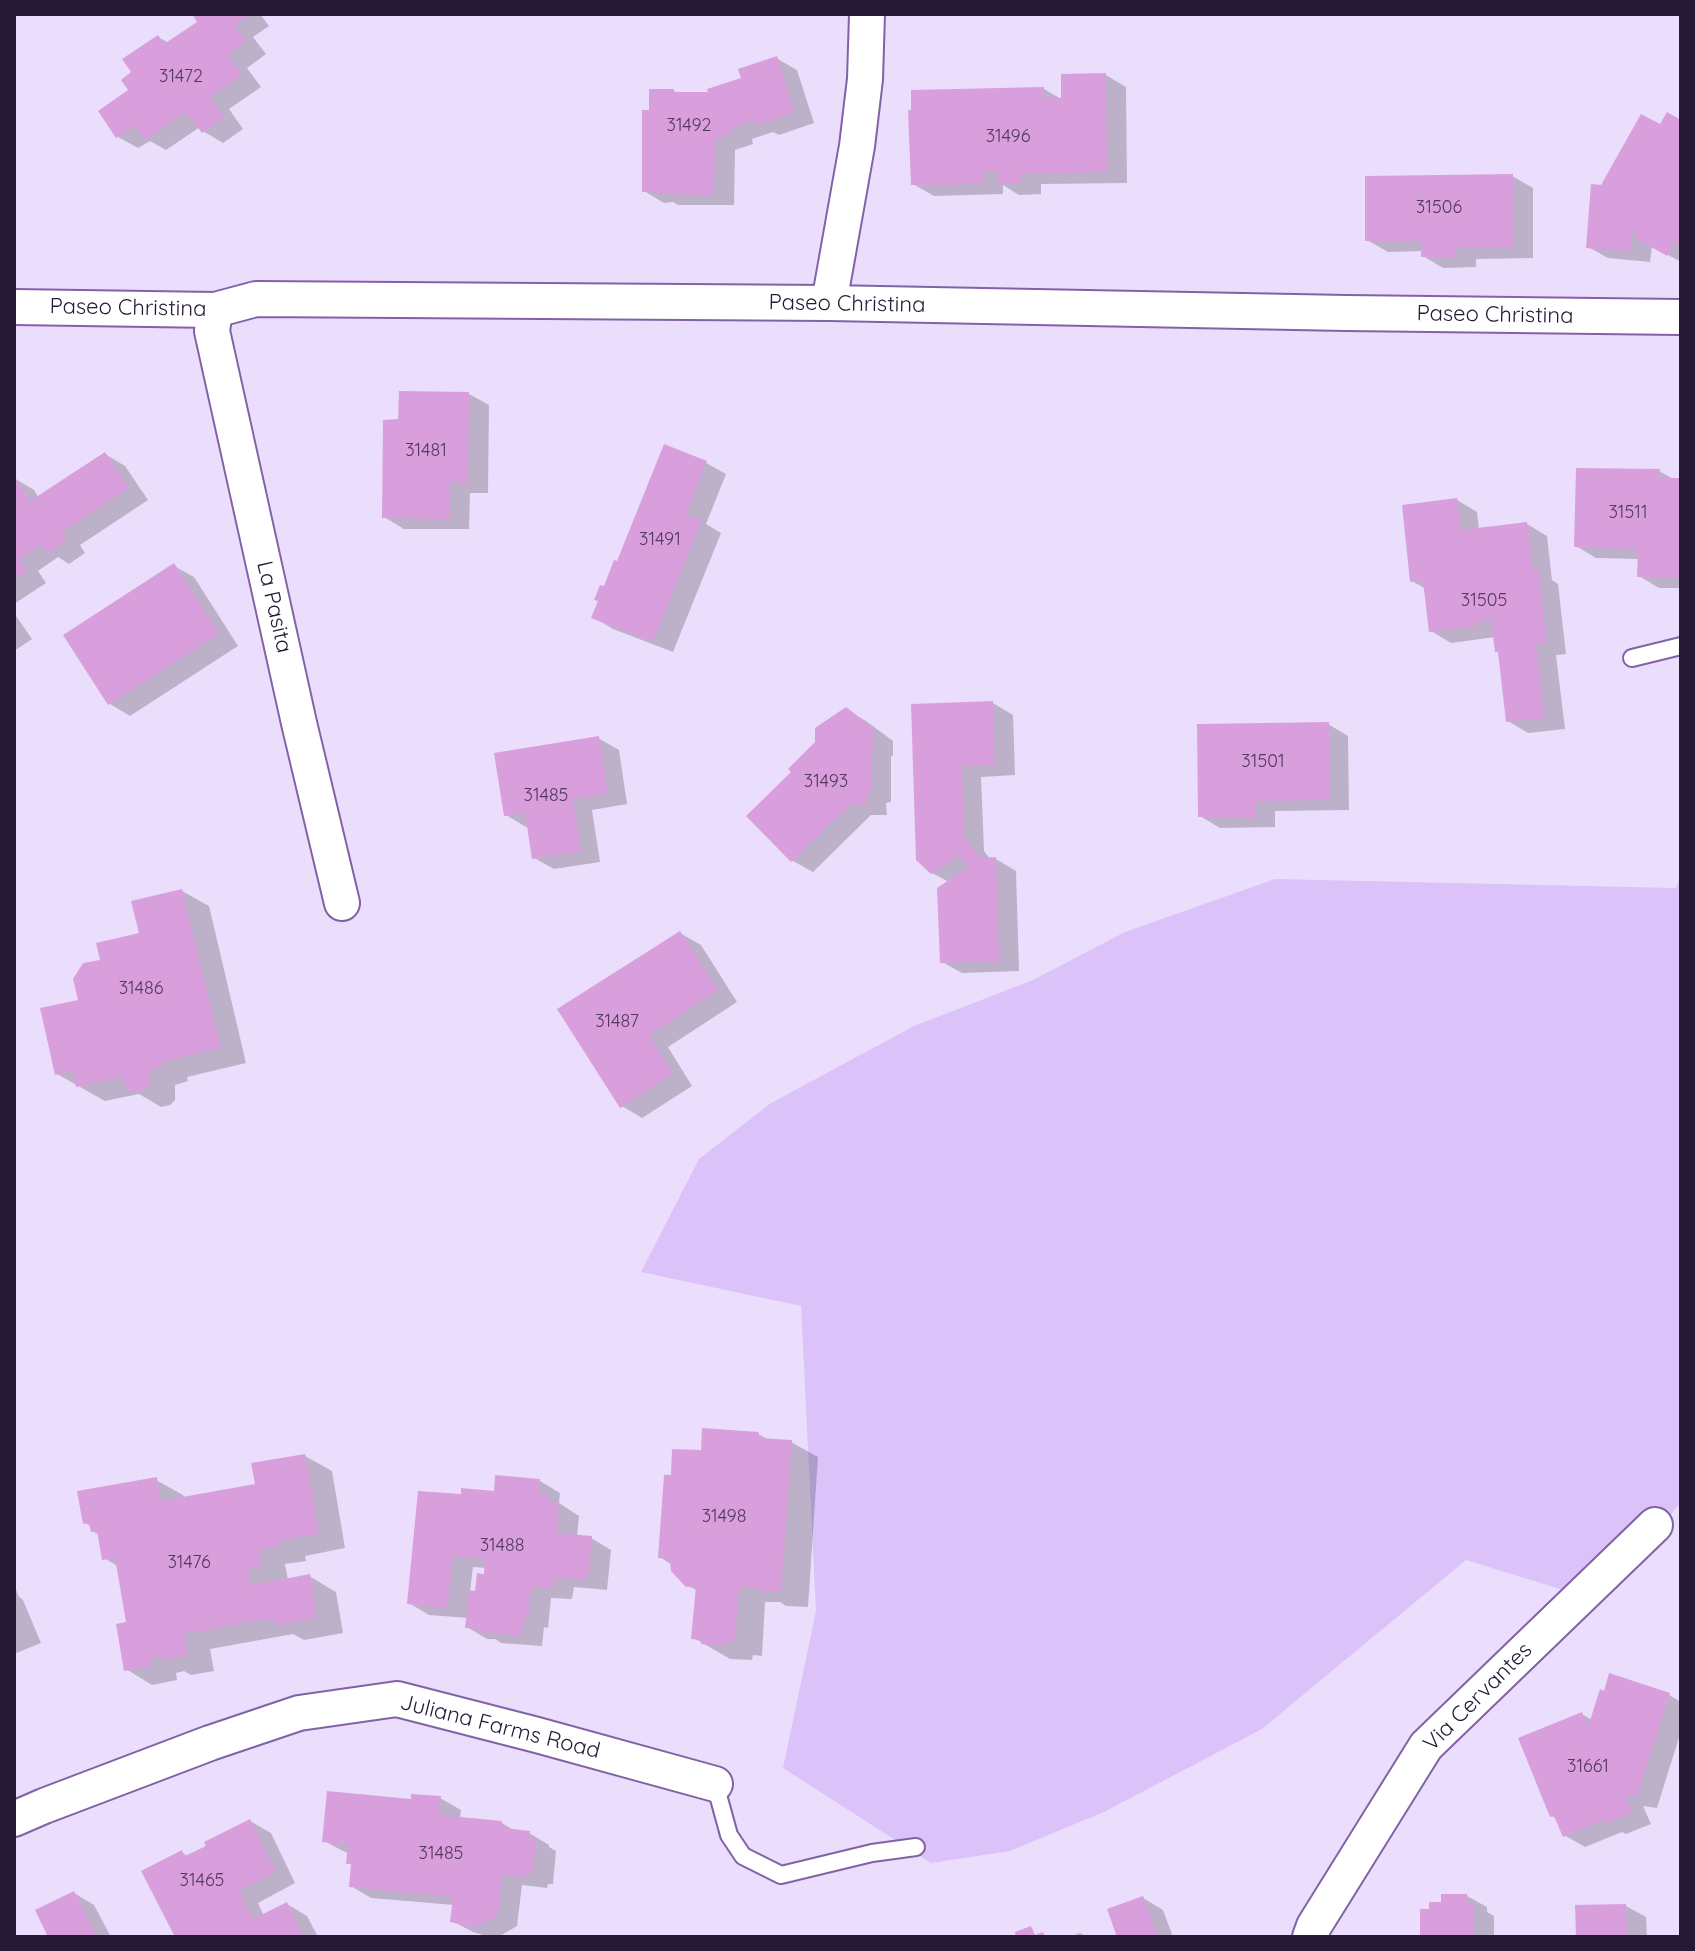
<!DOCTYPE html>
<style>
body{margin:0}
#map{position:relative;width:1695px;height:1951px;overflow:hidden;background:#ebdefc;font-family:Quicksand,sans-serif}
canvas{display:block}
.frame{position:absolute;inset:0;border:16px solid #261934;pointer-events:none}
</style>
<div id="map">
<canvas width="1695" height="1951"></canvas>
<div class="frame"></div>
</div>
<script>
const c = document.querySelector('canvas').getContext('2d');
c.lineJoin = 'round';
function paint(path, color) { c.fillStyle = color; c.fill(path, 'evenodd'); }
function trace(path, color, width, dash) { c.strokeStyle = color; c.lineWidth = width; c.lineCap = dash ? 'butt' : 'round'; c.setLineDash(dash || []); c.stroke(path); }
function label(font, color, halo, rows, align = 'center') {
  c.font = font + ' Quicksand,sans-serif'; c.lineWidth = 6; c.setLineDash([]); c.textBaseline = 'middle'; c.strokeStyle = halo; c.fillStyle = color; for (const [text, x, y, turn = 0] of rows) {
    c.save(); c.translate(x, y); c.rotate((+turn || 0) * Math.PI / 180); c.textAlign = isNaN(turn) ? turn : align; if (halo) c.strokeText(text, 0, 0); c.fillText(text, 0, 0); c.restore();
  }
}
const green = new Path2D(`
 M1681 875V1502L1599 1601 1466 1560 1262 1729 1104 1812 1010 1851 931 1863 783 1768 816 1611 801 1306 641 1272 699 1159 771 1103 914 1026 1033 980 1125 932 1275 879 1676 888Z`);
const shadow = new Path2D(`
 M194 14H260L269 26 253 37 266 54 247 68 261 87 229 109 243 129 223 143 203 131 200 127 166 150 150 141 138 148 118 137 131 90 133 72 158 37 169 43 200 22Z
 M776 58 797 70 814 123 779 135 773 132 752 139 753 144 735 150 734 205H678L673 202 664 203 644 191 651 112 674 91 679 94H711L744 79Z
 M1106 75 1126 87 1127 183 1041 184V194L1019 195 1003 185V194L934 196 913 184 1044 89 1063 100Z
 M1681 122V262L1652 246 1650 262 1608 258 1588 247 1602 187 1661 127Z
 M1512 176 1533 188V258L1476 259V267L1443 268 1423 256V251L1388 252 1367 240Z
 M469 394 489 405 488 493H470L469 529H404L384 517 400 421Z
 M105 454 125 466 148 500 80 545 85 553 69 564 58 557 38 571 46 583 14 604V478L34 490 39 498Z
 M706 463 726 474 706 524 721 533 673 652 613 629 593 617 605 589 618 564Z
 M1659 471 1675 480H1681V588H1659L1639 576 1640 559 1596 558 1576 546Z
 M1457 500 1477 512 1479 530 1527 524 1547 536 1552 580 1558 584 1566 654 1556 655 1565 729 1528 733 1508 721 1500 653 1495 637 1451 643 1431 631 1426 589 1412 581Z
 M174 566 194 577 238 646 130 716 110 704Z
 M14 613 32 639 14 651Z
 M993 703 1013 715 1015 775 981 777 984 851 991 860 996 859 1016 871 1019 971 962 973 942 962 949 882 932 873 913 706Z
 M846 710 866 721 893 741V756H891V802L886 803 887 815H871L813 872 793 861 749 816 794 772Z
 M1328 724 1348 736 1349 810 1275 811V827L1220 828 1200 816Z
 M598 738 619 750 627 804 592 810 600 862 554 869 534 858 529 826 526 827 506 815Z
 M182 891 209 906 246 1063 187 1077 188 1081 175 1085V1100L170 1105 161 1107 139 1094 105 1101 57 1074 80 1001 102 961 141 935Z
 M680 933 701 945 737 1002 668 1047 692 1086 642 1118 622 1106Z
 M758 1434 769 1440 791 1442 818 1457 808 1607 786 1606 780 1602H765L762 1656 753 1655 752 1660 730 1659 694 1638 698 1591 685 1584 672 1565 660 1557 673 1477 703 1453Z
 M305 1456 332 1471 345 1548 305 1556 306 1561 285 1564 288 1580 309 1576 336 1592 343 1633 304 1640 293 1634 210 1649 214 1671 191 1675 184 1671 176 1673 177 1680 152 1685 126 1669 129 1624 119 1567 104 1558 100 1535 92 1531 91 1526 85 1523 156 1480 183 1495 184 1499 258 1486Z
 M540 1481 560 1493 559 1503 579 1516 577 1537 591 1538 611 1550 607 1590 574 1587 572 1599 551 1598 548 1628 544 1627 542 1646 501 1643 495 1639H487L467 1627 468 1618 429 1615 409 1603 463 1497 496 1493ZM473 1567 486 1568 485 1576 477 1593 470 1592Z
 M14 1585 19 1597 23 1600 41 1643 14 1654Z
 M1669 1695 1681 1702V1731L1657 1808 1643 1806 1651 1824 1626 1834 1622 1832 1585 1847 1564 1835 1558 1820 1552 1816 1582 1714 1592 1720Z
 M440 1798 461 1810 460 1819 502 1823 515 1831 529 1833 549 1845V1847L556 1851 553 1884H548L547 1888 522 1885 517 1926 498 1937H490L473 1932 452 1921 454 1905 371 1898 351 1886 353 1865 348 1863 349 1853 345 1852 324 1841 413 1801Z
 M250 1821 271 1833 295 1883 258 1903 264 1916 287 1904 307 1916 318 1937H177L182 1853 188 1856Z
 M74 1893 94 1905 111 1937H50Z
 M1467 1896 1487 1907V1912L1494 1916V1937H1422L1431 1911 1443 1904Z
 M1143 1898 1163 1910 1173 1937H1120Z
 M1626 1906 1646 1917 1647 1937H1578Z
 M1080 1933 1087 1937H1069Z`);
const building = new Path2D(`
 M192 14H250L234 25 247 42 228 55 242 75 210 97 224 117 202 133 186 112 145 140 135 126 116 138 98 111 128 90 121 80 131 72 122 59 158 35 164 44 197 22Z
 M777 56 795 112 757 125 755 120 732 128 734 132 715 139 714 195 656 194V192H642V110H649V89H674V92H708L707 89 741 78 738 69Z
 M1106 73 1107 172 1021 174V184H997V171L983 172V184L911 185 908 110H911V90L1044 87V98H1061V74Z
 M1667 112 1681 120V246L1674 242 1667 256 1637 239 1638 235 1632 232 1630 252 1586 248 1591 184 1601 185 1641 114 1660 124Z
 M1513 174V248H1457L1456 257H1421V241H1365V176Z
 M399 391 469 392 468 483 450 482 449 519 382 518 383 420 398 419Z
 M664 444 707 461 686 514 702 520 653 642 591 618 598 601 594 600 600 585 604 586 614 560 617 561Z
 M105 452 129 488 61 533 66 541 47 554 41 544 19 559 27 571 14 580V476L30 501Z
 M1576 468 1660 469 1659 478H1681V578L1637 577 1638 549 1574 547Z
 M1457 498 1461 530 1527 522 1533 571 1539 570 1547 643 1536 644 1545 718 1506 722 1498 652H1495L1491 620 1476 623 1477 626 1429 632 1423 581 1410 582 1402 505Z
 M174 563 219 634 108 705 63 635Z
 M993 701 995 765 962 766 964 837 981 858 996 857 999 961 940 963 937 888 968 867 959 855 931 874 916 860 911 704Z
 M846 707 873 728 874 746H871L872 792H867V804L850 805 791 862 746 816 791 772 788 769 815 742V728Z
 M1329 722V800L1255 801 1256 817H1198L1197 724Z
 M599 736 608 793 573 799 581 851 532 859 525 813 504 816 494 753Z
 M182 889 221 1048 161 1062 162 1067 149 1070V1085L143 1090 133 1092 126 1089 122 1077 76 1087 72 1071 55 1075 40 1008 78 1000 73 979 83 963 100 960 96 943 139 933 131 901Z
 M680 931 718 990 649 1035 673 1074 620 1108 557 1009Z
 M702 1428 759 1432 758 1438 792 1440 781 1592 757 1591V1588L739 1587 735 1642 726 1641V1646L701 1644V1640L691 1639 696 1586 686 1587 684 1585 671 1571 670 1559 658 1558 664 1475H671L672 1449 701 1450Z
 M305 1454 319 1533 279 1541 280 1546 259 1550 262 1566 248 1568 251 1585 310 1574 317 1618 275 1626 274 1618 184 1634 188 1656 162 1661 161 1656 150 1658 151 1666 124 1671 116 1624 126 1622 115 1558 102 1560 97 1531 91 1532 89 1523 83 1524 77 1491 157 1477 160 1501 255 1484 251 1463Z
 M495 1475 540 1479 539 1493H547V1501L559 1502 557 1533 592 1536 588 1580 554 1577 552 1589 531 1587 528 1618 524 1617 522 1636 479 1632V1629L465 1628 469 1590 475 1591 477 1573 484 1574 485 1559 453 1556 447 1608 407 1604 418 1491 461 1494V1488L494 1491Z
 M1609 1673 1670 1693 1637 1797 1625 1796 1632 1813 1604 1824 1603 1820 1563 1837 1554 1816 1550 1817 1518 1738 1582 1712 1588 1727 1600 1689 1604 1691Z
 M327 1791 411 1799V1794L441 1796 439 1815 502 1821V1825L505 1826V1828L530 1831 529 1837H536L533 1874 528 1873 527 1877 502 1875 498 1915 475 1928 450 1922 453 1897 349 1887 351 1864H346L348 1844 322 1842Z
 M250 1819 276 1872 239 1891 253 1919 287 1902 304 1937H175L141 1871 182 1850 185 1856 206 1846 204 1842Z
 M74 1891 97 1937H48L35 1910Z
 M1441 1894H1467L1468 1903 1474 1902V1937H1420V1909H1429V1902H1441Z
 M1143 1896 1158 1937H1117L1107 1909Z
 M1626 1904 1627 1937H1576L1575 1905Z
 M1031 1926 1035 1935 1043 1932 1045 1937H1016L1015 1932Z`);
const lane = new Path2D(`
 M1632 658 1681 646
 M715 1784 729 1835 743 1856 781 1875 872 1853 916 1847`);
const street = new Path2D(`
 M829 303 857 146 865 79 867 14
 M14 307 215 310 256 299 829 303 1346 313 1681 317
 M215 310 212 331 299 723 342 903
 M14 1819 44 1806 210 1743 299 1713 397 1699 537 1735 715 1784
 M1310 1937 1314 1926 1426 1746 1655 1525`);
const numberNames = [
 ["31472",181,77],
 ["31492",689,126],
 ["31496",1008,137],
 ["31506",1439,208],
 ["31481",426,451],
 ["31511",1628,513],
 ["31491",660,540],
 ["31505",1484,601],
 ["31501",1263,762],
 ["31493",826,782],
 ["31485",546,796],
 ["31486",141,989],
 ["31487",617,1022],
 ["31498",724,1517],
 ["31488",502,1546],
 ["31476",189,1563],
 ["31661",1588,1767],
 ["31485",441,1854],
 ["31465",202,1881]
];
const streetNames = [
 ["Paseo Christina",847,304,1],
 ["Paseo Christina",128,308,1],
 ["Paseo Christina",1495,315,1],
 ["La Pasita",274,607,77],
 ["Via Cervantes",1478,1697,-45],
 ["Juliana Farms Road",500,1727,14]
];
paint(green, '#dbc3fa');
paint(shadow, '#0003');
paint(building, '#d99fdd');
trace(lane, '#8262a6', 20);
trace(street, '#8262a6', 38);
trace(lane, '#fff', 16);
trace(street, '#fff', 34);
label('18px', '#533a5e', null, numberNames);
label('22px', '#261934', '#fff', streetNames);
</script>
